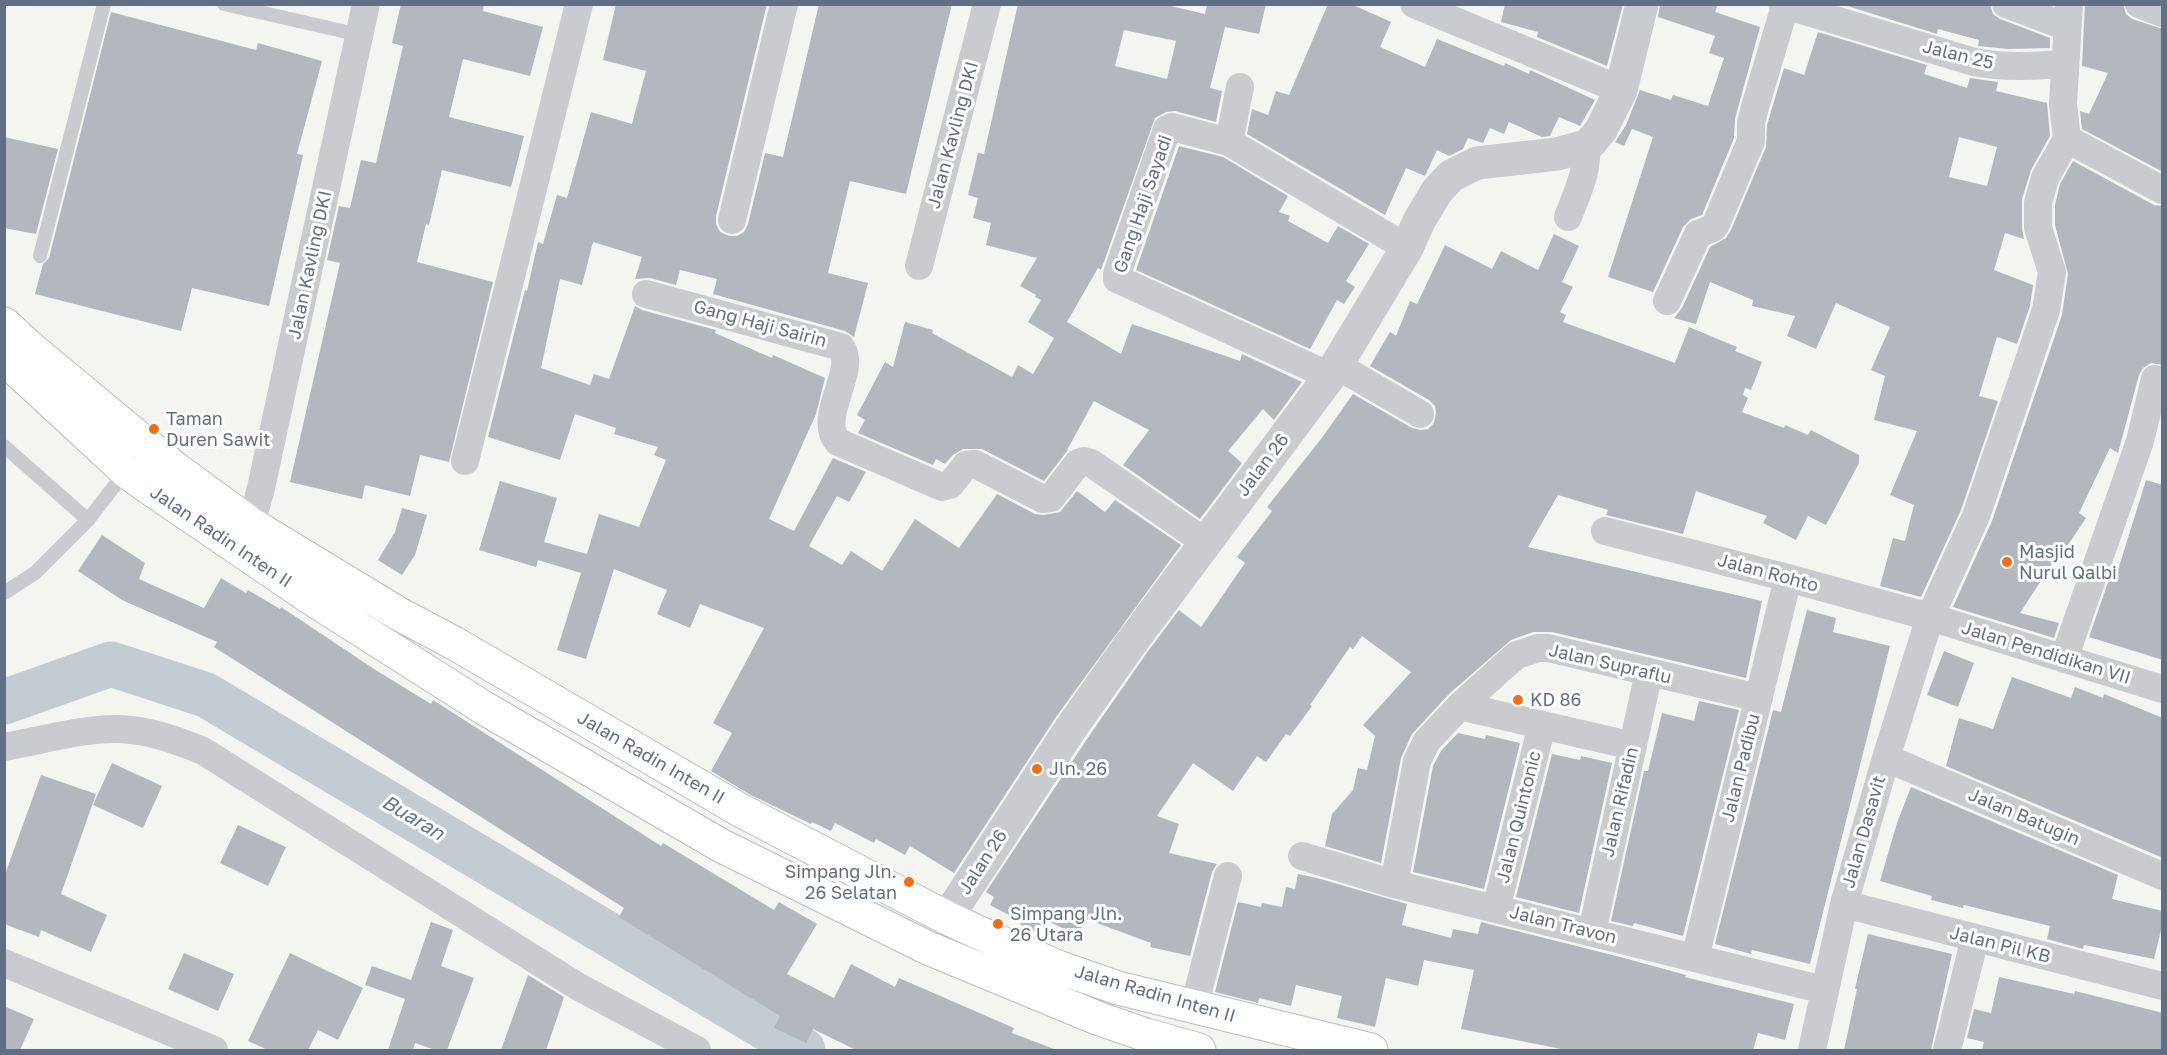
<!DOCTYPE html>
<style>
body{margin:0}
#map{position:relative;width:2167px;height:1055px;overflow:hidden;background:#f4f5f0;font-family:"Golos Text",sans-serif}
canvas{display:block}
.frame{position:absolute;inset:0;border:6px solid #616f85;pointer-events:none}
</style>
<div id="map">
<canvas width="2167" height="1055"></canvas>
<div class="frame"></div>
</div>
<script>
const c = document.querySelector('canvas').getContext('2d');
c.lineJoin = 'round';
function trace(path, color, width, dash) { c.strokeStyle = color; c.lineWidth = width; c.lineCap = dash ? 'butt' : 'round'; c.setLineDash(dash || []); c.stroke(path); }
function paint(path, color) { c.fillStyle = color; c.fill(path, 'evenodd'); }
function label(font, color, halo, rows, align = 'center') {
  c.font = font + ' "Golos Text",sans-serif'; c.lineWidth = 6; c.setLineDash([]); c.textBaseline = 'middle'; c.strokeStyle = halo; c.fillStyle = color; for (const [text, x, y, turn = 0] of rows) {
    c.save(); c.translate(x, y); c.rotate((+turn || 0) * Math.PI / 180); c.textAlign = isNaN(turn) ? turn : align; if (halo) c.strokeText(text, 0, 0); c.fillText(text, 0, 0); c.restore();
  }
}
const river = new Path2D(`
 M4 702 111 664 206 695 803 1050`);
const building = new Path2D(`
 M401 4H484L483 11 543 27 530 76 463 59 449 117 524 136 511 187 442 170 429 225 426 224 417 262 493 282 449 462 420 455 410 496 365 485 362 499 290 482 340 263 327 260 339 206 350 208 361 160 376 163 403 46 392 43Z
 M616 4H767L716 216V224L720 232 729 236H737L744 232 748 224 765 153 783 157 819 4H952L906 194 850 181 828 273 868 283 854 337 845 331 713 294 717 279 680 270 676 285 650 278 635 279 642 257 593 242 582 285 560 279 541 368 590 385 594 374 609 379 635 306 642 310 716 330 715 333 772 358 773 355 825 378 816 414 769 519 794 531 833 458 866 472 849 502 837 496 809 546 842 565 851 551 882 571 915 519 959 548 997 494 1035 514 1044 515 1060 512 1077 491 1105 512 1115 500 1181 545 1056 717 954 873 910 846 905 855 876 839 874 843 835 823 831 831 812 822 811 824 749 794 711 771 732 733 713 723 764 628 700 604 690 628 657 614 667 590 614 569 586 659 557 650 581 573 538 560 536 567 479 550 500 481 557 498 544 542 587 554 599 514 639 527 666 460 654 455 658 447 614 434 616 428 575 414 560 460 488 437 525 290 527 291 538 242 543 244 557 195 567 198 591 112 632 124 646 71 603 60Z
 M1018 4H1162L1205 14 1207 4H1266L1259 34 1225 27 1210 88 1222 91 1216 122 1175 111 1166 112 1155 118 1101 270 1098 268 1067 322 1121 354 1132 324 1240 361 1242 354 1302 382 1274 420 1263 409 1228 451 1242 463 1200 519 1123 465 1149 430 1094 401 1067 450H1068L1044 481 982 449H963L953 455 945 464 936 459 933 465 858 433 865 420 857 415 885 362 893 367 905 322 933 330 932 333 1012 377 1018 365 1033 374 1054 338 1028 322 1041 300 1035 297 1036 295 1020 286 1037 258 986 245 991 223 973 218 978 198 968 195 978 153 984 154ZM1124 30 1176 41 1167 79 1115 66Z
 M1328 4H1351L1391 22 1380 47 1425 67 1437 39 1504 66 1505 63 1529 74 1530 70 1595 100 1580 126 1559 117 1550 136 1542 137 1509 122 1504 134 1490 128 1483 143 1468 138 1463 149 1449 156 1437 150 1425 176 1406 168 1385 215 1247 134 1252 109 1268 115 1276 91 1289 95Z
 M1505 4H1623L1607 66 1537 37 1538 32 1501 22Z
 M1660 4H1718L1715 12 1760 27 1735 119 1734 138 1702 215 1691 219 1683 227 1653 292 1608 277 1653 137 1632 129 1624 146 1615 142 1626 125 1640 90 1671 100 1673 95 1708 106 1724 58 1709 53 1715 36 1658 17Z
 M1841 4H1990L1993 14 2000 19 2050 38V48L2008 49 1978 46 1979 40 1938 29 1937 34Z
 M2085 4H2123L2126 14 2132 19 2163 29V172L2082 129 2080 111 2089 114 2108 73 2082 66Z
 M111 12 256 50 258 43 322 61 297 154 303 155 269 306 192 288 181 331 35 294 43 264 49 258Z
 M1818 32 1927 65 1924 74 1967 88 1970 78 1998 82 1996 91 2047 103 2050 136 2031 170 2022 199V228L2024 239 2005 233 1994 270 2033 285 2030 306 2017 344 1997 337 1979 396 1998 401 1961 510 1921 597 1880 586 1893 538 1905 541 1914 505 1890 495 1917 431 1874 420 1885 376 1871 370 1890 327 1836 303 1816 349 1787 336 1795 316 1752 306 1753 300 1710 282 1696 324 1674 318 1682 308 1710 247 1726 238 1731 230 1766 147 1767 125 1784 68 1804 75ZM1959 137 1997 147 1987 186 1949 177Z
 M4 137 58 149 36 234 4 228Z
 M1179 146 1223 157 1288 196 1279 212 1290 216 1288 221 1328 243 1338 226 1369 244 1346 281 1355 287 1344 304 1337 300 1310 349 1136 270Z
 M2073 161 2154 205 2163 206V365L2151 363 2143 368 2139 375 2118 453 2110 448 2079 513 2086 518 2062 554 2059 553 2020 613 2059 623 2054 638 1953 607 1992 521 2062 315 2068 274 2055 225V205L2060 184Z
 M1554 234 1579 246 1562 282 1573 287 1560 312 1566 315 1563 322 1675 363 1689 327 1737 347 1735 351 1762 362 1751 390 1745 388 1743 395 1748 398 1742 412 1784 428 1785 425 1808 435 1811 430 1859 455V463L1826 525 1808 516 1796 540 1763 523 1767 516 1696 491 1683 534 1606 515 1608 510 1558 495 1528 547 1762 601 1746 678 1552 632H1533L1511 640 1449 694 1412 734 1401 758 1381 863 1325 846 1332 814 1353 790 1358 768 1367 770 1375 736 1363 725 1411 672 1362 636 1353 649 1350 647 1310 705 1312 706 1290 736 1286 734 1266 762 1257 756 1233 791 1193 763 1157 816 1179 824 1169 853 1217 864 1212 872 1190 956 1150 947 1151 943 1086 919 1077 936 1045 919 1037 933 1020 924 1022 922 990 905 994 897 986 892 1087 739 1146 654 1179 610 1201 627 1245 563 1237 557 1272 511 1267 507 1321 439 1353 394 1412 428 1421 430 1428 429 1434 423 1436 413 1435 406 1429 400 1370 366 1390 332 1396 336 1410 301 1417 304 1445 245 1492 269 1501 251 1538 270Z
 M2146 480 2163 485V660L2089 637 2113 568 2118 570Z
 M402 508 427 515 415 555 402 575 378 560 395 532Z
 M102 535 145 563 139 579 204 608 221 578 246 593 248 590 280 609 281 607 374 669 431 704 433 700 661 846 663 843 774 910 779 902 817 924 787 974 834 998 851 964 895 987 899 978 1014 1028 1012 1033 1054 1049V1050H856L813 1029 806 1043 774 1028 780 1016 619 917 624 908 214 647 217 642 122 600 78 571Z
 M1807 610 1836 618 1833 632 1890 646 1810 964 1752 950 1751 954 1715 944 1773 710 1781 712Z
 M1944 651 1974 663 1958 707 1927 695Z
 M2012 677 2071 698 2075 687 2103 698 2104 694 2163 718V858L1946 766 1959 718 1993 729Z
 M1699 701 1739 710 1683 936 1634 923 1633 926 1611 921 1644 771H1648L1662 713 1694 721Z
 M1458 733 1485 739 1486 735 1520 743 1484 889 1413 872 1433 766 1441 751Z
 M1552 754 1580 760 1581 756 1612 763 1579 913 1516 897Z
 M112 763 162 786 143 828 93 805Z
 M41 775 96 794 61 894 107 915 91 952 41 930 39 937 4 924V877Z
 M1911 787 2118 875 2112 899 2163 911V922L2154 959 2084 945 2083 949 2047 939 2050 926 1964 905 1963 908 1931 900 1932 896 1880 881 1897 823Z
 M238 825 286 847 268 886 220 863Z
 M1298 874 1317 878 1407 904 1402 925 1451 938 1453 929 1478 934 1481 922 1624 958 1686 975 1685 977 1794 1004 1785 1040 1758 1033 1753 1050H1566L1461 1029 1474 970 1424 960 1418 986 1386 978 1375 1027 1337 1018 1342 996 1296 985 1291 1006 1259 998 1258 1003 1215 992 1238 902 1261 907 1262 903 1282 907 1286 887 1295 889Z
 M431 922 453 930 441 966 474 978 447 1050H435L415 1043 413 1050H388L405 999 365 985 372 966 411 980Z
 M1868 934 1952 954 1931 1050H1844L1857 989H1855L1858 976Z
 M184 953 234 974 218 1011 168 989Z
 M290 953 363 988 338 1040 318 1030 308 1050H268L248 1041Z
 M528 975 564 997 554 1027 546 1050H501Z
 M1999 977 2074 994 2075 991 2163 1013V1050H1982L1984 1042 1967 1038 1974 1009 1991 1013Z
 M4 1006 34 1019 20 1050H4Z`);
const service = new Path2D(`
 M224 4 360 35
 M40 256 104 4
 M4 446 88 520 126 471
 M4 593 35 573 88 520`);
const minor = new Path2D(`
 M1414 4 1621 90
 M1782 4 1974 62C2004 68 2034 66 2065 64
 M2006 4 2067 27
 M2069 4 2063 104 2067 139 2162 190
 M2139 4 2162 13
 M1229 142 1240 87
 M1568 217C1577 193 1588 172 1586 146
 M732 220 784 4
 M919 266 987 4
 M646 294 841 347C858 371 816 417 838 442L942 487 950 485 966 465 975 464 1043 499 1051 498 1078 463 1084 461 1091 463 1205 542
 M1667 301 1698 234 1713 228 1716 224 1751 141V123L1755 107 1785 6
 M1336 365 1420 414
 M1330 376 1117 279V274L1167 129 1172 127 1229 142 1407 248
 M465 461 579 4
 M251 524 261 488 366 4
 M1605 531 1788 578 1930 617 2162 689
 M2064 659 2140 441 2155 379
 M1460 706 1633 746
 M4 747C39 741 84 728 119 729 149 730 176 740 203 751L577 986 697 1050
 M1886 758 2162 876
 M1302 856 1394 884 1824 990
 M1394 884 1417 761 1427 741 1460 706 1504 666 1517 655 1538 648H1548L1759 698
 M1844 904 2162 986
 M1496 909 1542 725
 M1592 932 1649 672
 M1695 958 1788 578
 M4 963 214 1050
 M1194 1007 1228 876
 M1812 1050 1844 904 1886 758 1930 617 1976 516 2046 310 2052 272 2038 228V203L2045 178 2067 139
 M1947 1050 1975 938`);
const tertiary = new Path2D(`
 M947 918 1071 728 1131 643 1330 376 1407 248 1419 221 1437 191 1451 176 1477 163 1557 154 1586 146 1591 142 1601 130 1621 90 1642 4`);
const primary = new Path2D(`
 M4 324 29 347 172 466 251 524 399 614 454 643 740 810 947 918 997 941 1058 967 1118 988 1371 1050
 M4 358 126 471 154 491 311 598 484 708 720 845 928 948 1097 1018 1146 1035 1199 1050`);
const markers = [
 [154,429,6,"#f56d11"],
 [2007,562,6,"#f56d11"],
 [1518,700,6,"#f56d11"],
 [1037,769,6,"#f56d11"],
 [909,882,6,"#f56d11"],
 [998,924,6,"#f56d11"]
];
const streetNames = [
 ["Jalan 25",1958,55,14],
 ["Jalan Kavling DKI",953,135,-75],
 ["Gang Haji Sayadi",1143,204,-71],
 ["Jalan Kavling DKI",310,265,-78],
 ["Gang Haji Sairin",760,324,15],
 ["Jalan 26",1263,465,-53],
 ["Jalan Radin Inten II",221,537,34],
 ["Jalan Rohto",1768,573,15],
 ["Jalan Pendidikan VII",2046,653,17],
 ["Jalan Supraflu",1610,664,13],
 ["Jalan Radin Inten II",651,758,30],
 ["Jalan Padibu",1741,768,-76],
 ["Jalan Rifadin",1620,802,-77],
 ["Jalan Quintonic",1519,817,-76],
 ["Jalan Batugin",2024,817,23],
 ["Jalan Dasavit",1864,832,-74],
 ["Jalan 26",983,862,-57],
 ["Jalan Travon",1563,925,14],
 ["Jalan Pil KB",2000,945,14],
 ["Jalan Radin Inten II",1155,994,16]
];
const poiNames = [
 ["Taman",166,419],
 ["Duren Sawit",166,440],
 ["Masjid",2019,552],
 ["Nurul Qalbi",2019,573],
 ["KD 86",1530,700],
 ["Jln. 26",1049,769],
 ["Simpang Jln.",897,872,"right"],
 ["26 Selatan",897,893,"right"],
 ["Simpang Jln.",1010,914],
 ["26 Utara",1010,935]
];
const waterNames = [
 ["Buaran",413,818,31]
];
trace(river, '#c3ccd2', 45);
paint(building, '#b3b8bf');
trace(primary, '#b9bcc0', 35);
trace(service, '#c9cbcf', 14);
trace(minor, '#c9cbcf', 28);
trace(tertiary, '#c9cbcf', 33);
trace(primary, '#fff', 33);
for (const [x, y, r, color] of markers) { const dot = new Path2D(); dot.arc(x, y, r, 0, 2 * Math.PI); c.fillStyle = color; c.fill(dot); trace(dot, '#fff', 2); }
label('18px', '#616f85', '#fff', streetNames);
label('18px', '#616f85', '#fff', poiNames, 'left');
label('italic 20px', '#61788a', '#fff', waterNames);
</script>
